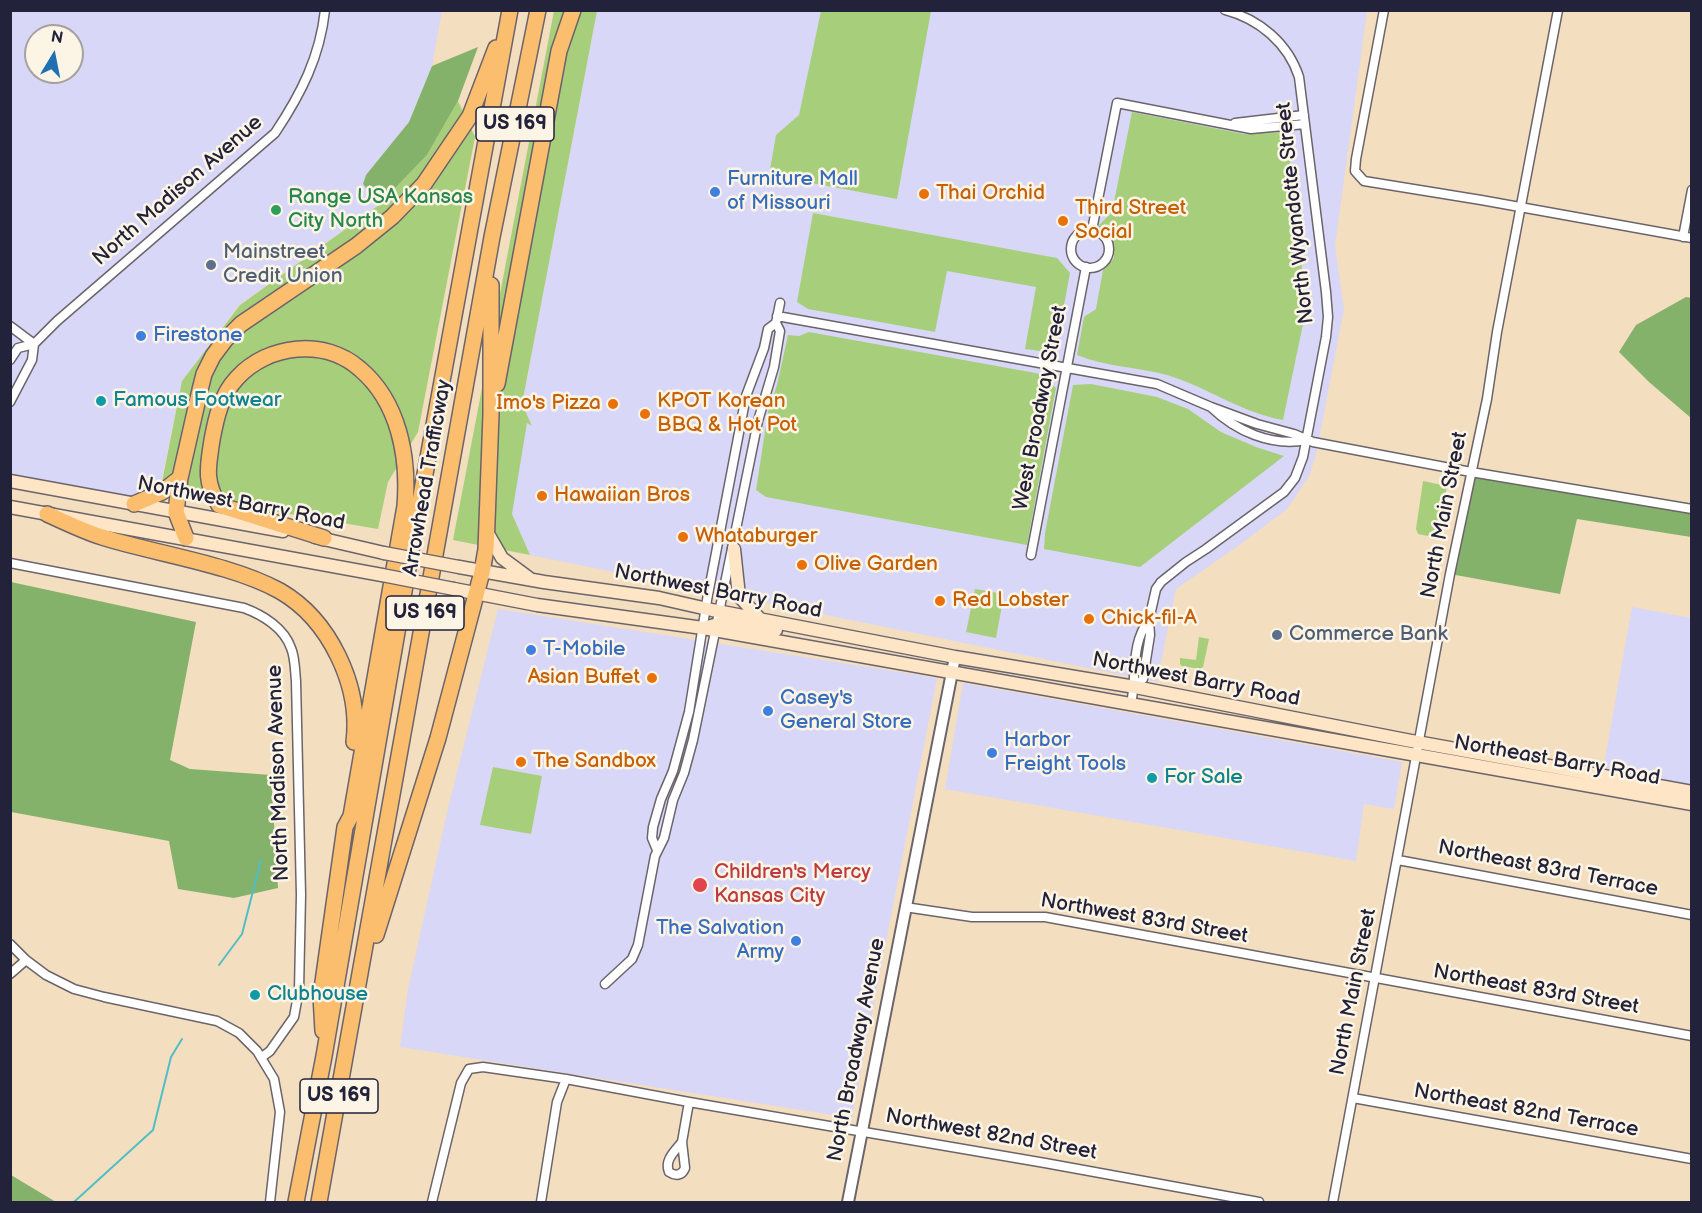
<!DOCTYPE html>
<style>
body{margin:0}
#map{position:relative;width:1702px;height:1213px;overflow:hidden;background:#f3dec0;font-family:"Balsamiq Sans",sans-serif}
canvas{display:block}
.frame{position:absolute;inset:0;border:12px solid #22223b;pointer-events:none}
.north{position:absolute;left:24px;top:24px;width:60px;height:60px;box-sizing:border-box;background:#fcf5e5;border:2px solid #a5a1a1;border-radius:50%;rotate:10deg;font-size:16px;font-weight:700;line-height:24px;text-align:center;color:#22223b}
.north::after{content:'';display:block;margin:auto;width:21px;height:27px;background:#1f6fb2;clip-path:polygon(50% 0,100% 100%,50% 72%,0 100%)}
</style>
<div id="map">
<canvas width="1702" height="1213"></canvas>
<div class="frame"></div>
<div class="north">N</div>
</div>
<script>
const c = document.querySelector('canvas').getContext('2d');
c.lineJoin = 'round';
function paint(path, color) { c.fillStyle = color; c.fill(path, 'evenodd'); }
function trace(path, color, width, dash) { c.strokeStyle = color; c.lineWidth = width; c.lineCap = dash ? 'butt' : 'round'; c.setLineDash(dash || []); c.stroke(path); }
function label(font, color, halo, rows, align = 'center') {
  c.font = font + ' "Balsamiq Sans",sans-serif'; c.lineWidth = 5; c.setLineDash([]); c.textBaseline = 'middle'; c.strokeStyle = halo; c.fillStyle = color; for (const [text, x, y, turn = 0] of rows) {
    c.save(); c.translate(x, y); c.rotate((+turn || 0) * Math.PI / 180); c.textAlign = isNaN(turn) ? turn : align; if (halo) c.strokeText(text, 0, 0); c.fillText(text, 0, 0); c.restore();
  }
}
const built = new Path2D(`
 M10 11H442L432 66 409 122 366 176 364 184 379 205 239 305 182 381 159 492 134 504 11 481ZM36 36H72V72H36Z
 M597 11H1367L1335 246 1344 309 1316 455 1309 476 1287 509 1238 546 1176 589 1157 682 530 555 511 514 522 404Z
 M1632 607 1691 618V785L1603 770Z
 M498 609 937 678 852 1118 400 1047 408 989 448 808Z
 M963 683 1402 762 1394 809 1364 804 1356 861 945 789Z`);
const green = new Path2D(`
 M554 11H597L522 404 532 426 527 423 512 514 530 555 453 540Z
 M821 11H931L897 199 769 175 776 135 799 115Z
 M458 101 475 137 418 432 388 482 378 529 160 492 182 381 240 305 379 205 427 155Z
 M1132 112 1244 134 1286 132 1296 207 1306 310 1283 420C1242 413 1207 387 1167 375 1137 367 1106 367 1077 355L1084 317 1096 309 1103 270 1114 258 1112 239 1099 225 1112 212Z
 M813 213 1057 258 1070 273 1055 353 1025 349 1036 287 947 271 935 332 808 309 797 302Z
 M809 332 1041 374 1056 388 1027 545 766 497 756 490 768 412 777 385 788 335 799 336Z
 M1091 384 1157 397 1188 409 1221 432 1256 447 1284 456 1140 567 1044 549 1045 533 1073 385Z
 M1423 481 1447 486 1438 538 1418 534 1416 529Z
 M975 589 1004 594 996 638 966 632Z
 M1199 637 1209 639 1203 667 1200 669 1182 666 1180 664V658L1196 660Z
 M493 767 542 776 531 834 480 825Z`);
const forest = new Path2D(`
 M478 47 458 101 427 155 379 205 363 184 366 175 409 122 432 66Z
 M1686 297 1692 298 1691 418 1649 382 1619 352 1636 325Z
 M1471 472 1691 510V537L1577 519 1560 594 1450 574Z
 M11 582 196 622 170 760 190 769 271 775 278 888 234 898 178 889 169 841 11 812Z
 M11 1175 56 1202H11Z`);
const stream = new Path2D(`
 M219 965 242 934 261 860
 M74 1202 153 1130 171 1057 182 1039`);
const minor = new Path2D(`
 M1384 10 1356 159 1355 171 1364 181 1481 200 1692 238
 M1235 123 1304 115
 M1092 230 1117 103 1251 129 1305 124
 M1071 249a19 19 0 1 1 38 0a19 19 0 1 1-38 0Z
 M1683 237 1692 190
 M777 316 1157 384 1211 407
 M10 326 34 344
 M10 360 18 348 34 344 57 321 275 133C301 94 320 57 325 10
 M10 402 32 360 34 344
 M1307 440C1271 447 1236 431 1211 407L1257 424 1294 434 1313 442 1471 472 1692 509
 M1031 555 1086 267
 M10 563 244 608C263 615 284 628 291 648 295 657 295 671 296 681L301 895 299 990 294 1017 270 1051 262 1057
 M1135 687 1143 679 1150 635 1149 620 1156 589 1161 582 1186 562 1206 549 1284 492 1295 478 1303 457 1326 337 1328 317 1326 292 1299 77C1288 43 1259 19 1225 10
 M1131 704C1137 677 1130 644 1149 620
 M657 850 652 838 653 827 661 799 673 771 689 712 707 600 746 396 764 348 768 329 776 323
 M1398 860 1692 915
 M905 907 972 917H1045L1692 1036
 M10 944 26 960 46 975 74 989 104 997 217 1021 239 1033 257 1051 274 1079 280 1112 270 1202
 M10 974 26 960
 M605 984 632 959 638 945 655 856 664 838 673 800 684 773 693 740 758 421 774 367 780 331 776 323 780 303
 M1353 1098 1692 1159
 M682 1142C675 1151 664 1160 669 1172 675 1176 682 1176 685 1168L682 1142 689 1102
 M432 1202 461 1083 469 1069 483 1067 566 1079 689 1102 1045 1163 1259 1202
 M541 1202 557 1102 566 1079
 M1333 1202 1450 574 1487 399 1497 332 1558 10`);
const tertiary = new Path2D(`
 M848 1202 955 657`);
const secondary = new Path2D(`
 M10 481 283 531
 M10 507 382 575
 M487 532 502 558 529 578
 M315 537 384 553
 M734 549 739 596 759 618
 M459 567 544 582 659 598 712 610 955 657 1135 687 1406 740 1692 792
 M454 589 537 605 703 628 1692 804
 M707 627 722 623 776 630`);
const motorway = new Path2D(`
 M497 384 559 51 573 10
 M134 504 162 492 180 478
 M47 514C65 522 83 531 102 537 156 554 231 564 280 591 330 620 361 686 354 742
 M186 538 176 512 180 478 200 390 204 374 213 356 225 340 241 324 356 246 392 217 424 184 470 116 496 48
 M376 935 438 738 482 572 486 549 491 414V285
 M323 1031 321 996 345 827 351 816 405 506C409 457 399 402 360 369 325 338 268 344 237 378 221 395 216 418 212 440 208 467 204 481 219 505L324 538
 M296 1202 324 1056 412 545 510 10
 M319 1202 492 237 538 10`);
const secondaryBridge = new Path2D(`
 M384 553 459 567
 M382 575 454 589`);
const markers = [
 [715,192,6,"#3f7fe0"],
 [924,194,6,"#e8710a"],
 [276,210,6,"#2e9e5b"],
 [1063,221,6,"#e8710a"],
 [211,265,6,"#5c6f8a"],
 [141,336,6,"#3f7fe0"],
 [101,401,6,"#0f9aa8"],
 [613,404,6,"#e8710a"],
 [645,414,6,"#e8710a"],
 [542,496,6,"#e8710a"],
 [683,537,6,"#e8710a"],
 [802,565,6,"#e8710a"],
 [940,601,6,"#e8710a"],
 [1089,619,6,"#e8710a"],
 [1277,635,6,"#5c6f8a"],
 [531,650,6,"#3f7fe0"],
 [652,678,6,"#e8710a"],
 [768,711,6,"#3f7fe0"],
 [992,753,6,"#3f7fe0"],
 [521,762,6,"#e8710a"],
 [1152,778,6,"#0f9aa8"],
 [700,885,8,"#e0444e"],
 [796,941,6,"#3f7fe0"],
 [255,995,6,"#0f9aa8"]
];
const shields = [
 [515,124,78],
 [425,613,78],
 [339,1096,78]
];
const shieldNames = [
 ["US 169",515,124],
 ["US 169",425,613],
 ["US 169",339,1096]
];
const shopNames = [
 ["Furniture Mall",727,180],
 ["of Missouri",727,204],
 ["Firestone",153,336],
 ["T-Mobile",543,650],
 ["Casey's",780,699],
 ["General Store",780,723],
 ["Harbor",1004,741],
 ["Freight Tools",1004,765],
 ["The Salvation",784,929,"right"],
 ["Army",784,953,"right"]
];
const streetNames = [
 ["North Madison Avenue",178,191,-41],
 ["North Wyandotte Street",1296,213,-96],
 ["West Broadway Street",1041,408,-79],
 ["Arrowhead Trafficway",428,478,-80],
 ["Northwest Barry Road",241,504,11],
 ["North Main Street",1445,515,-79],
 ["Northwest Barry Road",718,592,11],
 ["Northwest Barry Road",1196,680,11],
 ["Northeast Barry Road",1557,761,10],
 ["North Madison Avenue",279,773,-92],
 ["Northeast 83rd Terrace",1548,869,11],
 ["Northwest 83rd Street",1144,919,10],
 ["Northeast 83rd Street",1536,990,10],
 ["North Main Street",1354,992,-79],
 ["North Broadway Avenue",857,1050,-79],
 ["Northeast 82nd Terrace",1526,1111,10],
 ["Northwest 82nd Street",991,1135,10]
];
const foodNames = [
 ["Thai Orchid",936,194],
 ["Third Street",1075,209],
 ["Social",1075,233],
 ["KPOT Korean",657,402],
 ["BBQ & Hot Pot",657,426],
 ["Imo's Pizza",601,404,"right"],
 ["Hawaiian Bros",554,496],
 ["Whataburger",695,537],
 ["Olive Garden",814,565],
 ["Red Lobster",952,601],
 ["Chick-fil-A",1101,619],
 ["Asian Buffet",640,678,"right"],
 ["The Sandbox",533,762]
];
const leisureNames = [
 ["Range USA Kansas",288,198],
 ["City North",288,222]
];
const serviceNames = [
 ["Mainstreet",223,253],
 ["Credit Union",223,277],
 ["Commerce Bank",1289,635]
];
const cultureNames = [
 ["Famous Footwear",113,401],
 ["For Sale",1164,778],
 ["Clubhouse",267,995]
];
const healthNames = [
 ["Children's Mercy",714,873],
 ["Kansas City",714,897]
];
paint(built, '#d8d7f8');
paint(green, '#a7cf7b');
paint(forest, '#85b26b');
trace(stream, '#50bec6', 2);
trace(minor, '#6b646a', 11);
trace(tertiary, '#6b646a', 14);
trace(secondary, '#6b646a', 15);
trace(motorway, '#6b646a', 18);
trace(minor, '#fff', 8);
trace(tertiary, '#fff', 10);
trace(secondary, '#fde5c5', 12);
trace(motorway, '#fabe6e', 15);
trace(secondaryBridge, '#6b646a', 15, []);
trace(secondaryBridge, '#fde5c5', 12);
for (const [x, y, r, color] of markers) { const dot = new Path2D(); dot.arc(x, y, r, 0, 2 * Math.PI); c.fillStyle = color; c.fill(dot); trace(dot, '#fcf5e5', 2); }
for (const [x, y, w] of shields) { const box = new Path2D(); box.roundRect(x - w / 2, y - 17, w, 34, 4.5); c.fillStyle = '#fcf5e5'; c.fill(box); trace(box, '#22223b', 1.5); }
label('bold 20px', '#22223b', null, shieldNames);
label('21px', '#366cbe', '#fcf5e5', shopNames, 'left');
label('21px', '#22223b', '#fcf5e5', streetNames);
label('21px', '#c56008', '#fcf5e5', foodNames, 'left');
label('21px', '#27864d', '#fcf5e5', leisureNames, 'left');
label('21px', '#4e5e75', '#fcf5e5', serviceNames, 'left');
label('21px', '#0d838f', '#fcf5e5', cultureNames, 'left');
label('21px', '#be3a42', '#fcf5e5', healthNames, 'left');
</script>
